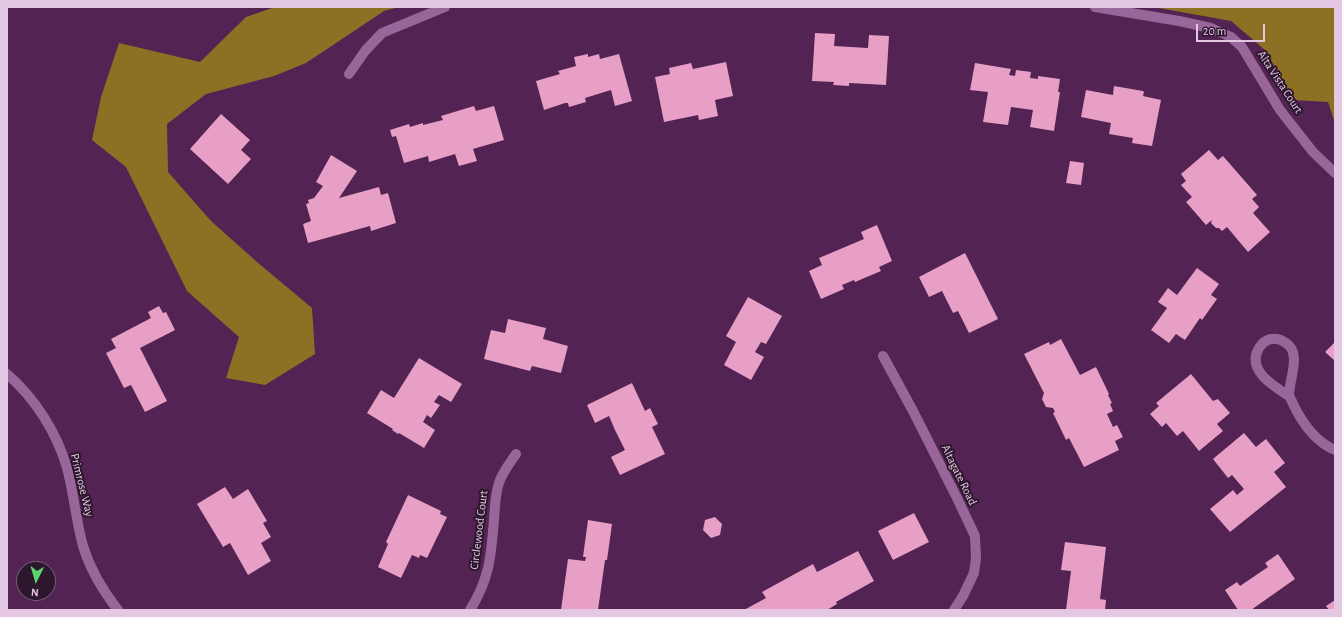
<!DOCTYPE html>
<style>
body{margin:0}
#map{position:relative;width:1342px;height:617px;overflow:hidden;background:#522353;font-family:"Alegreya Sans",sans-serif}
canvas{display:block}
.frame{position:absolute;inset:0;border:8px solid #e4c7e3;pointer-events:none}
.north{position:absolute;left:16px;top:561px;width:40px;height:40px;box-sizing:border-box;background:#2c172c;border:1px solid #765d75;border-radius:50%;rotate:185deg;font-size:11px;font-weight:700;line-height:16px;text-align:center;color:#e4c7e3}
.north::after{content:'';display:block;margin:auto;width:14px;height:18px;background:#5ad56e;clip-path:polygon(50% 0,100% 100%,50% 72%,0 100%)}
.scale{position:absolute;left:1196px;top:24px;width:69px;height:18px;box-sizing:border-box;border:2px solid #e4c7e3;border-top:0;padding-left:5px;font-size:12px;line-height:14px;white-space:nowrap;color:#e4c7e3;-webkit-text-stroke:3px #2c172c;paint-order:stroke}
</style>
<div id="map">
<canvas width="1342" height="617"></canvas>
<div class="frame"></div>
<div class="north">N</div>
<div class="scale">20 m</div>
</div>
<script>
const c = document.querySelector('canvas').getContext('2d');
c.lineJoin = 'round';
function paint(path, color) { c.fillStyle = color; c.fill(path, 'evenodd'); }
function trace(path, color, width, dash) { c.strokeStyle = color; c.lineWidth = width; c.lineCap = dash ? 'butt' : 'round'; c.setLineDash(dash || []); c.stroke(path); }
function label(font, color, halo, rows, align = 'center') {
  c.font = font + ' "Alegreya Sans",sans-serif'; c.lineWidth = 4; c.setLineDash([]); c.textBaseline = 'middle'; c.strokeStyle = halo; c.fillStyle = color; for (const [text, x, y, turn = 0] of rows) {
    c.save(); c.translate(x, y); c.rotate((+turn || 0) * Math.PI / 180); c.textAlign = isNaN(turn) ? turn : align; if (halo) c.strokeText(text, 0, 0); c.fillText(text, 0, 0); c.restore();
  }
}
const forest = new Path2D(`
 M275 7H399L384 11 306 63 274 76 206 94 167 124 168 172 211 221 257 262 312 308 315 354 265 385 226 378 239 337 187 291 126 167 92 140 101 97 119 43 200 62 246 17Z
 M1153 7H1335V123L1328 102 1293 100 1265 50 1231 21Z`);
const building = new Path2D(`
 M815 33 835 34 834 46 868 48 869 35 889 36 886 85 849 83V86L833 85 834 82 812 81Z
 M588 54V57L599 54 600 59 619 54 632 101 615 106 611 90 585 98 586 102 569 107 568 103H565L544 110 536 81 560 74 558 71 576 66 574 57Z
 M726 62 733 96 715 100 718 116 699 120 698 115 664 122 655 77 670 74 669 68 691 63 693 69Z
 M975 63 1011 69 1009 75 1015 76 1016 70 1031 72 1030 78 1038 79V76L1060 79 1058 92H1060L1054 131 1030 127 1033 110 1011 107 1008 125 983 122 988 92 970 90Z
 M1114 86 1143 91 1144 92 1143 96 1161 100 1152 146 1132 143 1133 138 1109 134 1111 123 1081 117 1086 90 1113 95Z
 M474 106 476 111 494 106 504 140 473 149 477 161 459 166 455 154 429 162 428 156 404 163 396 136 392 137 390 130 409 124 410 127 423 123V125L443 120 441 116Z
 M221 114 250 140 241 150 251 159 228 184 190 149Z
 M1209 150 1218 160 1223 156 1257 195 1252 199 1259 207 1253 213 1270 232 1248 252 1227 227 1222 231 1219 228H1216L1211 223 1212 220 1206 225 1186 202 1192 197 1181 185 1186 181 1181 174Z
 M331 155 357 171 339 198 379 187 381 195 388 193 396 223 371 231 370 226 308 243 303 224 311 221 306 204 309 203 308 200 314 198 323 186 316 182Z
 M1070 161 1084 163 1081 185 1066 183Z
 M877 225 892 261 879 267 881 271 855 282 854 280 842 285 844 289 821 299 809 271 822 265 819 258 864 239 861 232Z
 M965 253 998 319 969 333 958 311 953 313 942 291 929 297 919 277Z
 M1197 268 1219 284 1211 295 1217 299 1202 320 1200 318 1185 340 1176 334 1169 343 1151 330 1167 308 1158 302 1168 288 1177 295Z
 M748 297 782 316 766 344 761 342 755 352 764 357 751 380 724 365 736 342 726 336Z
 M159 306 163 313 166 312 175 330 140 348 167 401 145 412 131 385 124 388 106 353 116 348 111 339 151 318 148 312Z
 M508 319 546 328 543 339 568 346 561 373 532 366 530 371 484 359 491 330 505 333Z
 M1061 339 1080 375 1096 367 1109 394 1108 395 1112 403 1110 404 1113 411 1107 414 1113 427 1117 425 1123 437 1115 441 1119 450 1084 467 1069 438 1066 440 1053 413 1055 412 1053 408 1046 407 1042 399 1044 393 1024 354 1049 342 1050 345Z
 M1335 342V361L1325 352Z
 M419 358 462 384 451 402 439 395 434 402 440 405 431 418 427 415 423 422 435 430 424 448 399 433 398 434 392 430 393 429 367 413 381 390 394 398Z
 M1191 374 1213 401 1218 399 1230 413 1217 424 1223 431 1199 451 1183 431 1177 436 1166 423 1162 427 1150 414 1159 406 1156 403Z
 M632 383 645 411 650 408 658 424 652 427 665 454 620 475 611 457 625 450 615 430 609 416 595 423 587 405Z
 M1244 433 1256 447 1266 439 1285 463 1274 472 1286 487 1230 532 1210 509 1233 490 1237 495 1244 489 1232 475 1228 478 1213 459Z
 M225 487 233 499 248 489 267 521 263 523 271 537 261 543 271 561 248 575 230 543 223 547 197 504Z
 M408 495 441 511 440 514 447 517 427 558 420 555 419 558 412 555 401 578 378 567 388 544 386 542Z
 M914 513 929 542 893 560 878 531Z
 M715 517 722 524 721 529 720 535 711 538 703 530 705 520Z
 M588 520 612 524 607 560H605L598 610H561L568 559 585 561 586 557H583Z
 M1065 542 1106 547 1100 599 1106 600 1105 610H1066L1071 571 1061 570Z
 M858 551 874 581 836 602 837 604 827 610H744L766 598 762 592 813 564 817 572Z
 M1278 554 1295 579 1251 610H1238L1225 590 1237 582 1240 586 1268 567 1265 563Z
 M1335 600V610H1329L1326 606Z`);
const street = new Path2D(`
 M1095 7 1179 21 1211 28 1231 37 1242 47 1280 110 1313 152 1335 173
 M349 74 365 51 382 33 445 7
 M883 356 913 411 958 500 975 536 976 558 974 573 963 596 954 610
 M7 374C35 398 57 433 67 468 74 494 76 521 83 546 90 569 103 591 118 610
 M1289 396C1273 386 1246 370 1259 348 1262 343 1266 340 1271 339 1276 338 1282 340 1286 343 1302 353 1289 380 1289 395 1290 398 1293 403 1294 406 1303 424 1316 442 1335 450
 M470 610C490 578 491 556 494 519 495 507 495 495 499 483 502 473 510 463 516 454`);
const streetNames = [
 ["Alta Vista Court",1280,82,57],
 ["Altagate Road",959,475,64],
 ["Primrose Way",82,485,76],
 ["Circlewood Court",479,530,-83]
];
paint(forest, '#8e7024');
paint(building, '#e79fc5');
trace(street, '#969', 10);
label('12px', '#e4c7e3', '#2c172c', streetNames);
</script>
